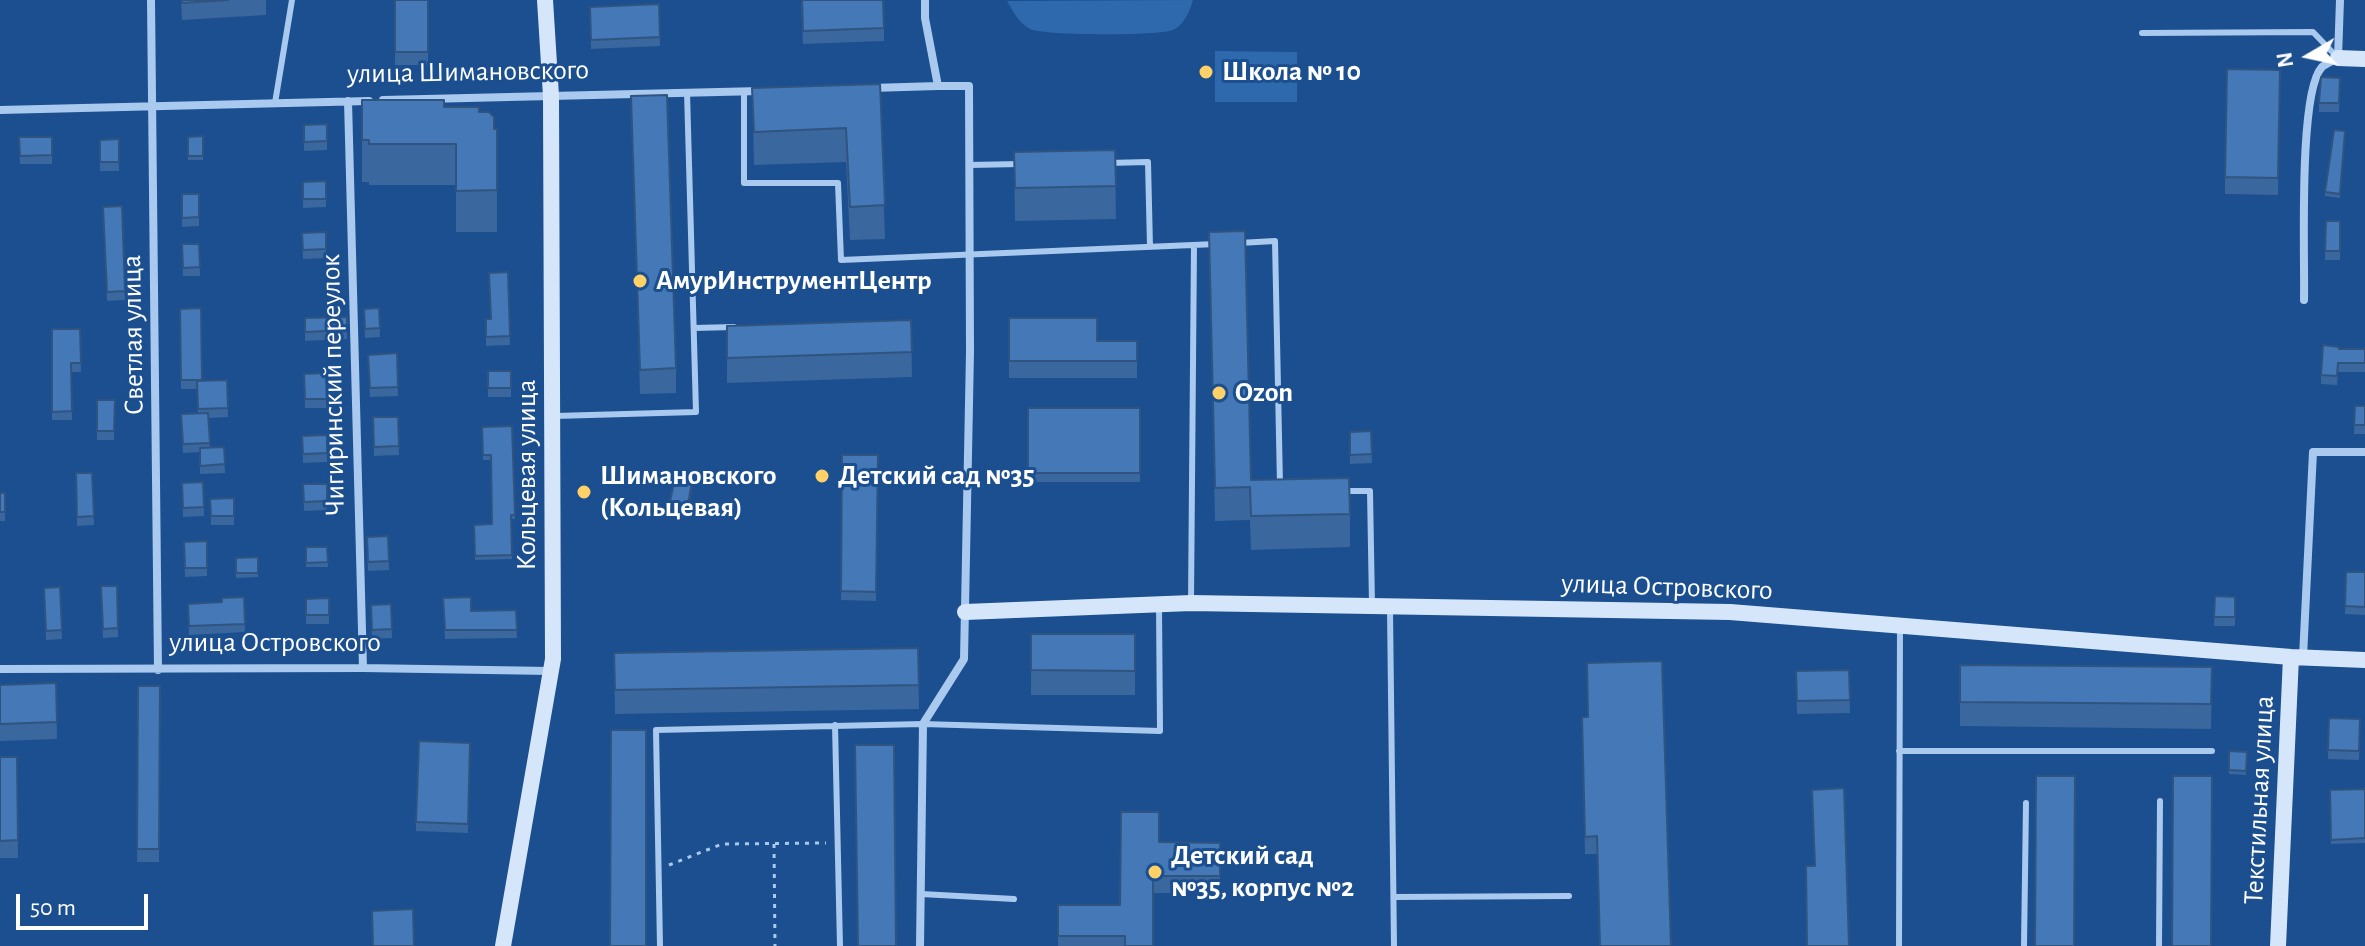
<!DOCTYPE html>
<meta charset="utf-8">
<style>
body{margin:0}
#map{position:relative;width:2365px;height:946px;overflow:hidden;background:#1b4f8f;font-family:"Alegreya Sans",sans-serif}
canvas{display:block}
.north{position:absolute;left:2269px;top:16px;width:80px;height:80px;-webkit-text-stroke:6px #1b4f8f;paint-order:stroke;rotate:261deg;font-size:22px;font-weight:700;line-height:32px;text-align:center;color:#fff}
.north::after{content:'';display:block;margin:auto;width:28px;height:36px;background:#fff;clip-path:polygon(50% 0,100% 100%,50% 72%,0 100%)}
.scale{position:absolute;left:16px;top:894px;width:132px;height:36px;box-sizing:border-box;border:4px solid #fff;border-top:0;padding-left:10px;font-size:24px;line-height:28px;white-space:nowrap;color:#fff;-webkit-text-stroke:6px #1b4f8f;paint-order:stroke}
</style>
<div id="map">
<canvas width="2365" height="946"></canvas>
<div class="north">N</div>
<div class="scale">50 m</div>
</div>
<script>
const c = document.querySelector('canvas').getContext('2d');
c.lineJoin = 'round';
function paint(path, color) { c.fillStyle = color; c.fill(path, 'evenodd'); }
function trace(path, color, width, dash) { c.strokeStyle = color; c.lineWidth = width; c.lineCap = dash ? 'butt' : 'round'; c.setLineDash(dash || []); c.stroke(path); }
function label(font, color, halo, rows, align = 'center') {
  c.font = font + ' "Alegreya Sans",sans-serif'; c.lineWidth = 6; c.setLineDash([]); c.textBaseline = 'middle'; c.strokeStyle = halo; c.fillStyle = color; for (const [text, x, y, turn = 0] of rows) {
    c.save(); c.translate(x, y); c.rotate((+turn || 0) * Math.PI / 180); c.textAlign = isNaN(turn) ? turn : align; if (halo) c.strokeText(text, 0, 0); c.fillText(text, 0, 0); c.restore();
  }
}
const green = new Path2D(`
 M1193 0C1190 11 1184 25 1173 30 1157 36 1044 36 1030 29 1018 22 1014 13 1007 1Z
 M1215 51 1297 52V102H1215Z`);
const path = new Path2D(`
 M774 844 775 946
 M669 865 722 844 826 843`);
const lane = new Path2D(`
 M2142 33 2313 32 2338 58
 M744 91V183H838L841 260 1216 244
 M275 103 292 0
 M1108 163 1148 162 1150 247
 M969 165 1021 164
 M1239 243 1275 241 1280 485
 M694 328 734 327
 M555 416 696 412 687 92
 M1344 491H1370L1372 605
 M1191 601 1194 245
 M1390 610 1394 946
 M835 725 840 946
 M1899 751H2212
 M921 894 1014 899
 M1394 897 1569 896
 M660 946 656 730 923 724 1160 731 1159 606
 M1899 946 1900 626
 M2024 946 2026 803
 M2159 946 2160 801`);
const street = new Path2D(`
 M151 0 158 670
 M871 88 938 86
 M383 100 761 91
 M348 101 363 668
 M0 110 369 101
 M2304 300C2305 259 2298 92 2322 67 2325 64 2333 61 2338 58L2340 0
 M2303 657 2313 452H2365
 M0 669 363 668 550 671
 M920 946 923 724 964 659 970 352 969 86H938L925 18V0`);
const secondary = new Path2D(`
 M2338 58 2365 59
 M965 612 1191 603 1730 612 2291 657 2365 660
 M503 946 553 659 551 96 545 0
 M2278 946 2291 657`);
const wall = new Path2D(`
 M181 0H266V15L182 20Z
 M395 0H428V65H395Z
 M801 0 884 28V41L803 44Z
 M659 4 660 46 591 49 590 7Z
 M2280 70 2278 195 2225 194V177Z
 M2340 78 2339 112H2319V103Z
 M880 84 885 239 850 240 846 162 754 165 752 88Z
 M631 96 676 368V393L640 394Z
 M362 100 479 112 494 129H497V232H456V185H369V182H362Z
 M327 124V150L304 151V125Z
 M2345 131 2340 198 2325 196V192Z
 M203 136V160H188V137Z
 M19 137H52V164H20Z
 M119 139V171H100V140Z
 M1115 150 1116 219 1015 221 1014 152Z
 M326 181V207L303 208V182Z
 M182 194 199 217V226L182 227Z
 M122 206 125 300 107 301 103 207Z
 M2326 221H2340V260H2325Z
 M326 232V258L303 259 302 233Z
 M1209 232 1251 480 1350 514V547L1251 550 1250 520 1215 521Z
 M182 244H199L200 276H183Z
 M508 272 510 345 486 346V319H490Z
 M379 308 380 337 365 338 364 309Z
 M180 309 202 380H227L228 417 209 418 210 448 224 447 225 473 200 474V452L183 453 181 414 198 413 197 389H181Z
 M347 317V339L305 341V318Z
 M1009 318 1097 341H1137V378H1009Z
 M911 320 912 377 727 383V326Z
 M52 329H80L81 372H71L72 420H52Z
 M2339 349H2365V372H2338L2337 385 2321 384V375Z
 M397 353 398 396 370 397 368 355Z
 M488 371H511V397H488Z
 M326 373 327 408H305L304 374Z
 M97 400H115L114 440H97Z
 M2355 406H2365V434H2354Z
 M1028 408H1140V482H1028Z
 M373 417H398L399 455 374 456Z
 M512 426 515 519H511L512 559 475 560 474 525 492 524 491 460H483L482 427Z
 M1371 431 1372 463 1350 464V432Z
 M327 435V462L303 463 302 436Z
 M842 455H878L876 601 841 600Z
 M76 473H92L94 525 77 526Z
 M203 482 204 516 183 517 182 483Z
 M303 484H327V510L304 511Z
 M693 485 687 518 669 515V506Z
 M0 493H5V521H0Z
 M234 498V525H211L210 499Z
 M388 536 389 570 368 571 367 537Z
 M207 541V576L185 577 184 542Z
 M306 547H327L328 567H306Z
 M258 557V577L236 578V558Z
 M2346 572H2365V615L2345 614Z
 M101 586H117L118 637 103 638Z
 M60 587 62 639 46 640 44 588Z
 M2215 596 2235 597V626H2214Z
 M244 597 245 632 189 635 188 604 222 602Z
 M329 598V624H306V599Z
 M443 598 471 611 516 610 517 638 445 639Z
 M391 604 392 638 372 639 371 605Z
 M1031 634H1135V695H1031Z
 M918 648 919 709 615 714 614 653Z
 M1662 661 1597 854H1585L1582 717H1588Z
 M1960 665 2212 667 2211 729 1960 726Z
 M1849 670 1850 713 1797 714 1796 671Z
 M56 683 57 739 0 741V685Z
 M138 686H160L159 862H137Z
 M2329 718 2360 719 2359 760 2328 759Z
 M470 743 468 833 416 831V822Z
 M2229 751 2247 752 2246 775 2229 774Z
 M0 757H17L18 858H0Z
 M2365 789V843L2331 844 2330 790Z
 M1159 842 1220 843V893H1153V946H1058V905H1120Z`);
const shadedWall = new Path2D(`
 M693 477V485L687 518V509Z`);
const building = new Path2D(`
 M182 0H228L182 3Z
 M395 0H428V52H395Z
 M802 0H883L884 28 803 31Z
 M659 4 660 37 591 40 590 7Z
 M2227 69 2280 70 2278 178 2225 177Z
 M2321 77 2340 78 2339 103H2319Z
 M880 84 885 205 850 207 846 128 754 132 752 88Z
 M667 95 676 368 640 370 631 96Z
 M362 100H444V107H479V112H489L494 117V129H497V190L456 191V144H369V140H362Z
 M327 124V141L304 142V125Z
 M2334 130 2345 131 2340 194 2325 192Z
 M203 136V156H188V137Z
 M19 137H52V155L20 156Z
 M119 139V162H100V140Z
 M1115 150 1116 186 1015 188 1014 152Z
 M326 181V199H303V182Z
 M182 194H199V217L182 218Z
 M122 206 125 291 107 292 103 207Z
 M2326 221H2340V251H2325Z
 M1245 231 1251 480 1349 478 1350 514 1251 516 1250 487 1215 488 1209 232Z
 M326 232V249L303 250 302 233Z
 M182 244H199L200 267 183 268Z
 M508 272 510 336 486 337V319H491L489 273Z
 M201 308 202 380H181L180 309Z
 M379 308 380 328 365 329 364 309Z
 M347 317V330L305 332V318Z
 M1009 318H1097V341H1137V361H1009Z
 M911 320 912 352 727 358V326Z
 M52 329H80L81 363H71L72 411 52 412Z
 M2323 345 2339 347V349H2365V363H2338L2337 376 2321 375Z
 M397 353 398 387 370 388 368 355Z
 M488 371H511V388H488Z
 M326 373 327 399H305L304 374Z
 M227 380 228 408 198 409 197 381Z
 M97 400H115L114 431H97Z
 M2355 406H2365V425H2354Z
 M1028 408H1140V473H1028Z
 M208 413 210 443 183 444 181 414Z
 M373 417H398L399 446 374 447Z
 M512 426 515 515H511L512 555 475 556 474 525 492 524 491 455H483L482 427Z
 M1371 431 1372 454 1350 455V432Z
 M327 435V453L303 454 302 436Z
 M224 447 225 464 200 466V448Z
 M842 455H878L876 592 841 591Z
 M76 473H92L94 516 77 517Z
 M676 474 693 477 687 509 669 506Z
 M203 482 204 507 183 508 182 483Z
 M303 484H327V501L304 502Z
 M0 493H5V512H0Z
 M234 498V516H211L210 499Z
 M388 536 389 561 368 562 367 537Z
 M207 541V568H185L184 542Z
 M306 547H327L328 562 306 563Z
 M258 557V573H236V558Z
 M2346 572H2365V607L2345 606Z
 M101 586H117L118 628 103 629Z
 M60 587 62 630 46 631 44 588Z
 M2215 596 2235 597V617H2214Z
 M244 597 245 624 189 626 188 604 222 602V598Z
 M471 597V611L516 610 517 630H445L443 598Z
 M329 598V615H306V599Z
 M391 604 392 629 372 630 371 605Z
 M1031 634H1135V671L1031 670Z
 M918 648 919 685 615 690 614 653Z
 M1662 661 1671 946H1600L1597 836 1585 837 1582 717H1588L1587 663Z
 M1960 665 2212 667 2211 704 1960 702Z
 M1849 670 1850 700 1797 701 1796 671Z
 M56 683 57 722 0 724V685Z
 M138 686H160L159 849H137Z
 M2329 718 2360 719 2359 751 2328 750Z
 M611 730H646V946H610Z
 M419 741 470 743 468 824 416 822Z
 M855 745H894L896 946H858Z
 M2229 751 2247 752 2246 771 2229 770Z
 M0 757H17L18 840 0 841Z
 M2036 776H2075L2074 946H2035Z
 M2173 776H2212L2211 946H2172Z
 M1844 788 1849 946H1807L1806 866H1815L1812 790Z
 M2365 789V838L2331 840 2330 790Z
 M1121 812H1159V842L1220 843V876H1153V946H1125V936H1058V905H1120Z
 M413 909 414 946H373L372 911Z`);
const markers = [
 [1206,72,8,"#ffd166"],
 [640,281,8,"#ffd166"],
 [1219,393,8,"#ffd166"],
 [822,476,8,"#ffd166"],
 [584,492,8,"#ffd166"],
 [1155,872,8,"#ffd166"]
];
const streetNames = [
 ["улица Шимановского",468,72,-1],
 ["Светлая улица",133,335,-91],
 ["Чигиринский переулок",333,385,-91],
 ["Кольцевая улица",527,475,-90],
 ["улица Островского",1667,587,2],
 ["улица Островского",275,643],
 ["Текстильная улица",2259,800,-87]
];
const poiNames = [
 ["Школа № 10",1222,72],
 ["АмурИнструментЦентр",656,281],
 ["Ozon",1235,393],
 ["Шимановского",600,476],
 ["(Кольцевая)",600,508],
 ["Детский сад №35",838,476],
 ["Детский сад",1171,856],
 ["№35, корпус №2",1171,888]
];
paint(green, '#2e69ad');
trace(path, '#a9c9ee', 3, [4, 6]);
trace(lane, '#a9c9ee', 6);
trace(street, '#a9c9ee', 8);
trace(secondary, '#d6e6fa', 16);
paint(wall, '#3a679d');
paint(shadedWall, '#305480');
paint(building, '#4478b7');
trace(building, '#305480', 2);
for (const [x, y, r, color] of markers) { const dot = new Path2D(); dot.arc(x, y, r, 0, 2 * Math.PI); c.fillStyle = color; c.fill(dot); trace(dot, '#1b4f8f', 3); }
label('28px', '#fff', '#1b4f8f', streetNames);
label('bold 28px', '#fff', '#1b4f8f', poiNames, 'left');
</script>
